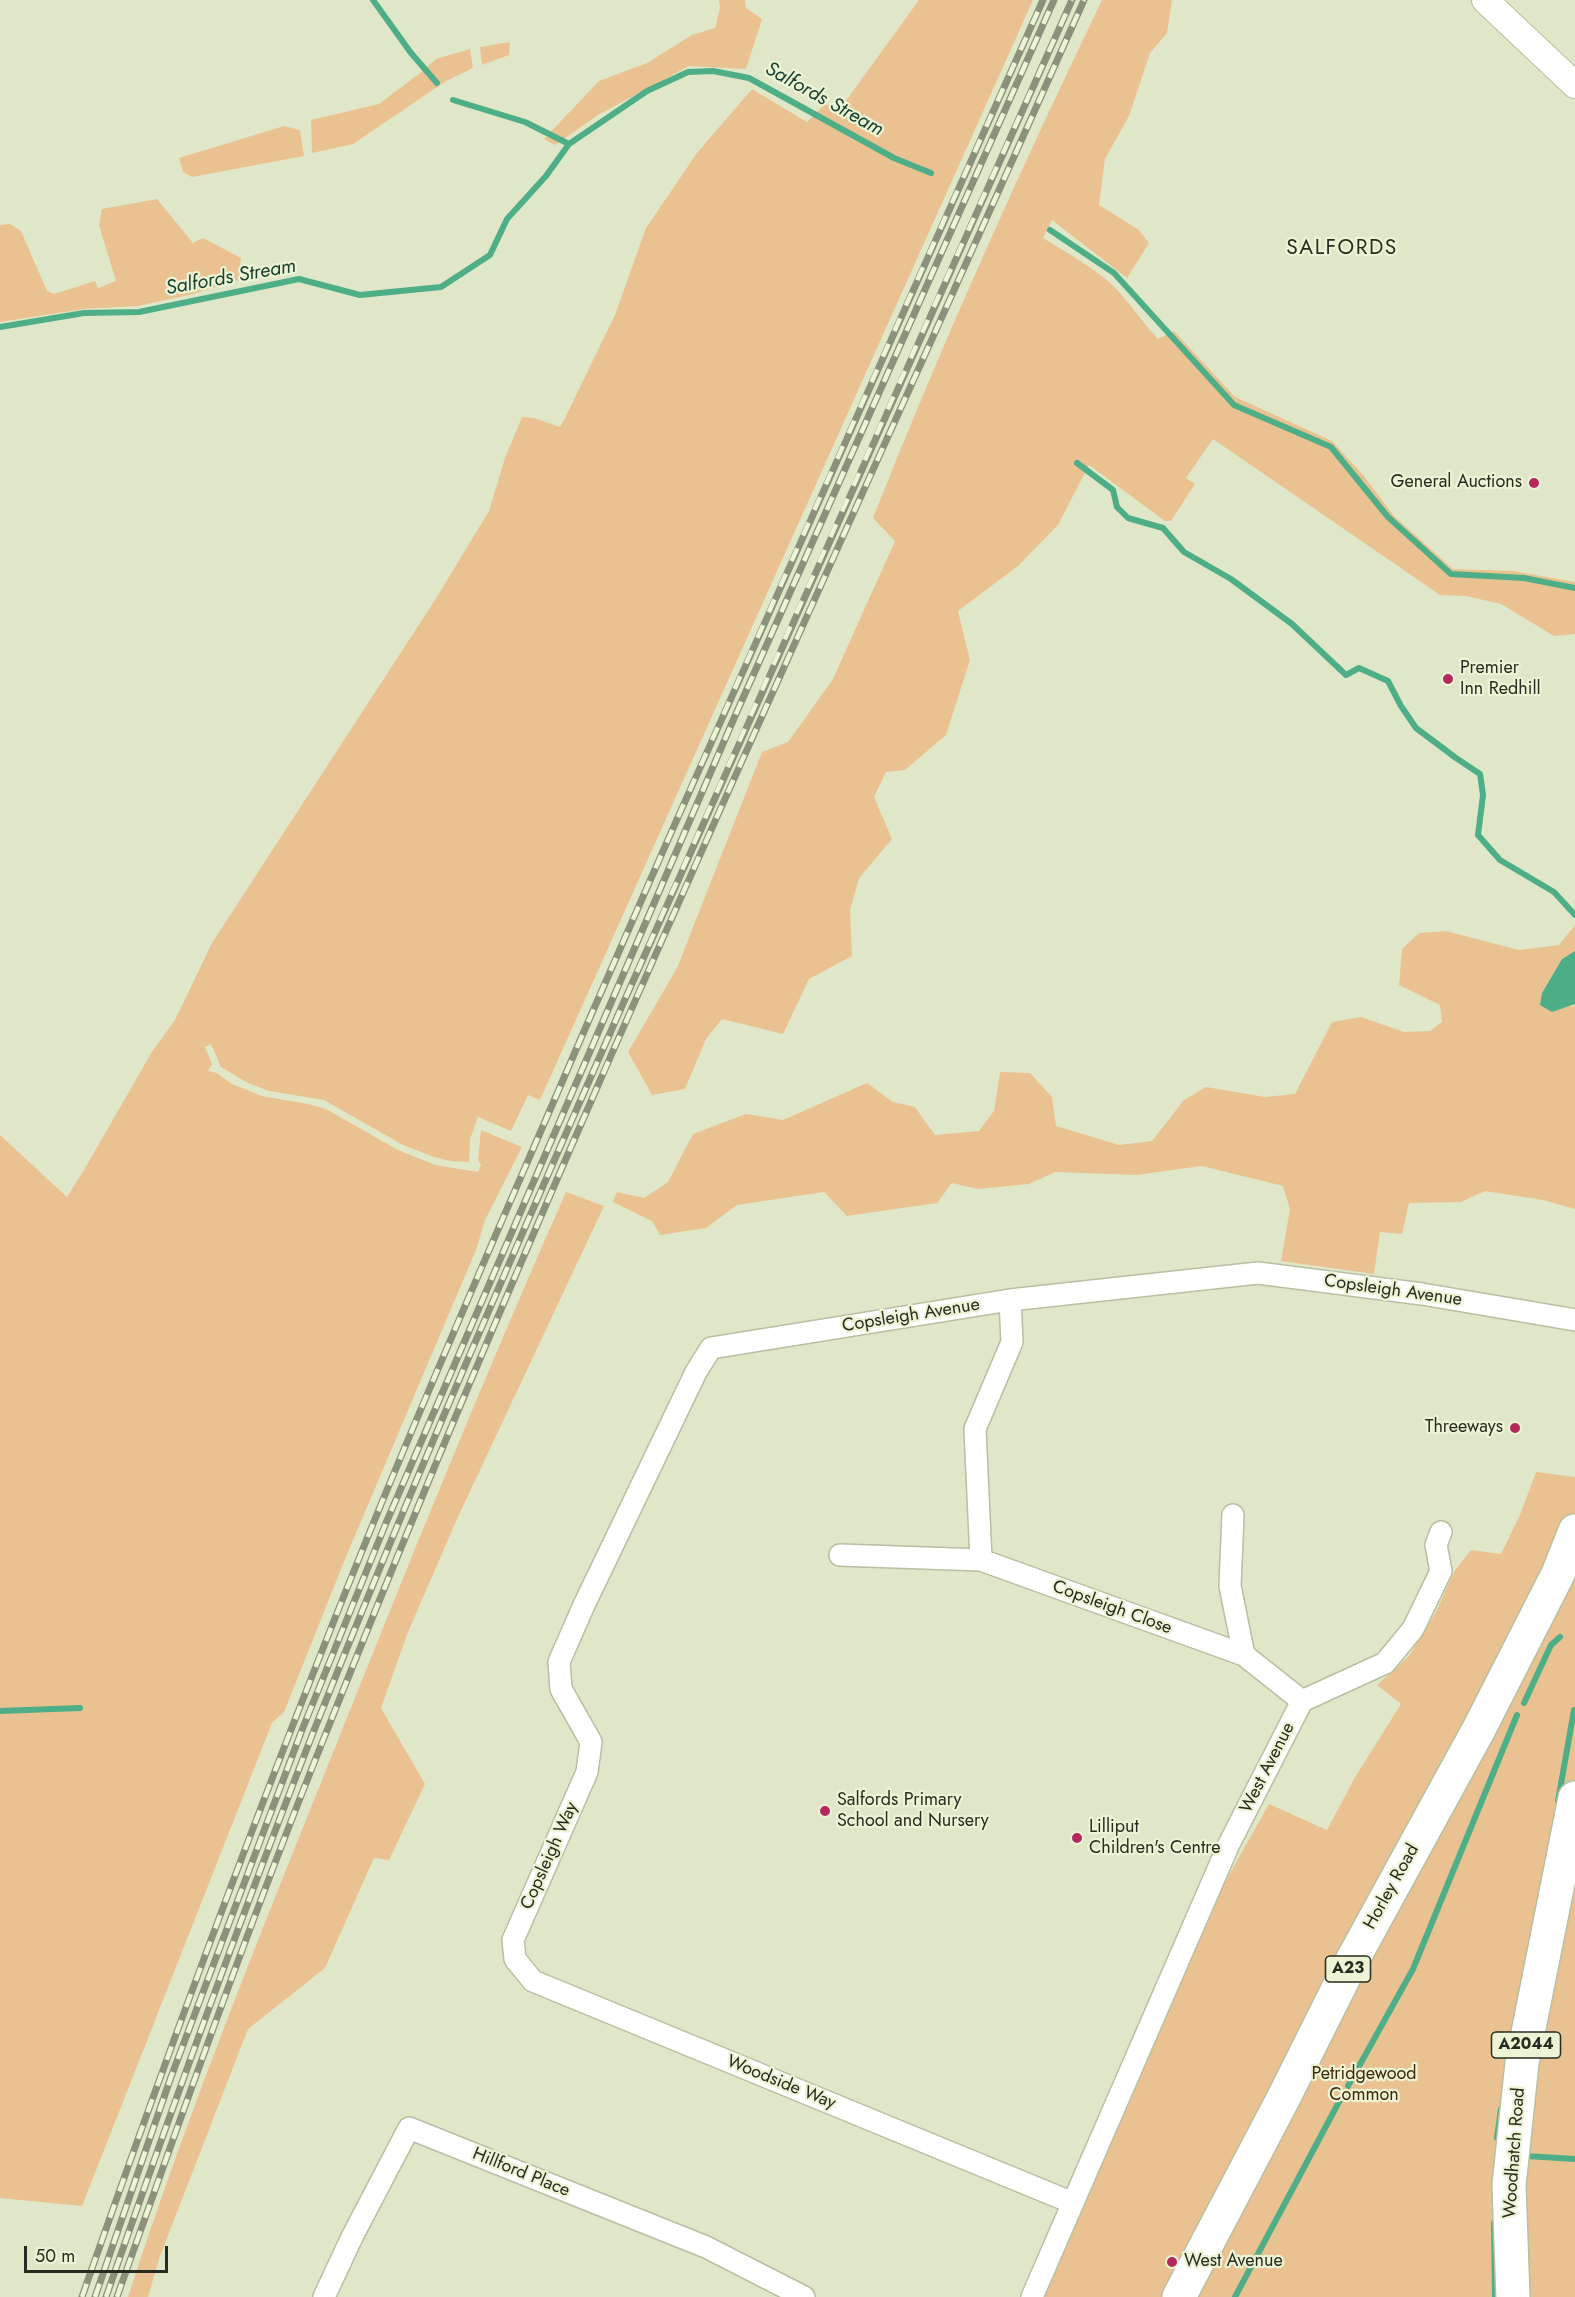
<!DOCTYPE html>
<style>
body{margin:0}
#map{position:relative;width:1575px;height:2297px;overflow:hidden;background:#dfe7c8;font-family:Jost,sans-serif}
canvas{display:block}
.scale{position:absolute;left:24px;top:2246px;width:144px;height:27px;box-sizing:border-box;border:3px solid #282b1f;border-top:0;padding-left:8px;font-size:18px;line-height:21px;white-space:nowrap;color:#282b1f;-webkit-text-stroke:4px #ecf4d5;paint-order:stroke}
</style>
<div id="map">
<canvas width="1575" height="2297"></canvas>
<div class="scale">50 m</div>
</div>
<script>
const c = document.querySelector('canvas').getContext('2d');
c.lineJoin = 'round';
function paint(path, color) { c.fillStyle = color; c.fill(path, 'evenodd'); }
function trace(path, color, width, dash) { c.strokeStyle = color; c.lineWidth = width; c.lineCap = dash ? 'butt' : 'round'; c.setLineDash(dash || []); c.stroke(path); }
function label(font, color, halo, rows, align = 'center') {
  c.font = font + ' Jost,sans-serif'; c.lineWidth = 4.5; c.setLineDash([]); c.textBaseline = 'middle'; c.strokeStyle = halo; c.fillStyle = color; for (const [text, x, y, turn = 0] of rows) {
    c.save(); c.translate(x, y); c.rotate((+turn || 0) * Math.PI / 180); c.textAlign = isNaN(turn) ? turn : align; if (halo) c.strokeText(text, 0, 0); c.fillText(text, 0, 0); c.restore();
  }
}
const green = new Path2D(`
 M719 0H745L746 8 762 19 746 69 689 66 598 115 555 145 544 139 599 81 647 63 692 35 715 28 720 8Z
 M919 0H1033L540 1100 528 1095 511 1131 478 1117 470 1139 469 1162 450 1161 434 1157 403 1145 324 1100 269 1091 248 1083 221 1067 211 1044 205 1047 212 1064 208 1071 217 1073 232 1084 262 1096 308 1104 326 1109 398 1150 435 1165 478 1172 481 1165 478 1160 481 1130 522 1147 485 1220 476 1250 345 1559 284 1712 272 1723 82 2206 0 2198V1135L67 1197 84 1170 153 1050 175 1020 212 943 435 600 489 511 505 458 522 417 534 418 560 427 565 418 615 315 646 228 697 153 752 89 807 122 825 104 840 109Z
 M1102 0H1172L1167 33 1150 53 1129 116 1105 159 1099 205 1139 230 1149 243 1127 278 1052 220 1043 238C1066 252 1089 265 1109 282 1127 298 1141 321 1158 339L1174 331 1235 397 1332 441 1363 475 1394 516 1453 569 1513 571 1575 582V634L1554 636 1501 604 1466 596 1440 595 1213 439 1186 478 1195 484 1171 521H1165L1089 465 1058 525 1018 566 958 611 970 660 946 735 905 770 886 772 874 797 892 839 859 878 850 910 852 956 809 979 783 1034 722 1019 706 1039 685 1089 652 1095 628 1052 677 968 762 752 788 742 833 679 895 541 873 518C942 343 1020 170 1102 0Z
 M510 42 509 55 482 65 480 47Z
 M470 49 473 68 446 81 353 144 312 153 311 120 379 104 420 73 436 59Z
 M284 126 300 130 304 156 192 177 183 172 179 158Z
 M157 199 193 243 203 238 241 258 239 280 193 294 138 306 84 309 0 322V225L10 224 21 231 47 291 54 294 95 281 98 288 116 281 99 225 102 209Z
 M1575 925V951L1562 959 1542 993 1572 1007 1575 1004V1209L1543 1200 1485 1191 1461 1202 1409 1203 1402 1234 1380 1232 1374 1274 1281 1261 1290 1209 1283 1186 1202 1166 1136 1175 1055 1172 1029 1184 978 1189 952 1183 937 1203 847 1216 824 1192 737 1205 706 1228 660 1235 652 1221 613 1202 617 1192 644 1198 668 1182 693 1134 746 1114 783 1120 867 1083 893 1102 915 1107 935 1135 979 1131 994 1111 1000 1072 1030 1073 1052 1097 1056 1126 1119 1145 1152 1141 1184 1100 1206 1087 1265 1097 1295 1094 1332 1022 1361 1017 1404 1032 1430 1031 1442 1022 1440 1005 1399 985 1402 949 1419 933 1446 931 1519 950 1559 945Z
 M566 1192 604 1206 457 1519 408 1632 381 1708 425 1784 389 1860 374 1858 325 1968 248 2029 160 2256 148 2297H128C187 2115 259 1937 330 1760 406 1570 483 1379 566 1192Z
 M1536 1472 1575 1477V2297H1042L1181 1976 1219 1893 1269 1804 1327 1830 1354 1779 1401 1704 1377 1685 1409 1656 1436 1612 1454 1572 1471 1550 1501 1554 1520 1515Z`);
const water = new Path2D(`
 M1575 951V1004L1552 1012 1540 1005 1542 993 1562 959Z`);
const stream = new Path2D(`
 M373 0 411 53 437 83
 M453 100 525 122 569 144
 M1050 230 1114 273 1234 405 1331 447 1388 517 1451 574 1524 578 1575 588
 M0 327 84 313 139 312 299 279 360 295 441 287 490 255 507 219 546 176 569 144 647 91 688 72 713 71 749 78 894 158 931 173
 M1077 463 1113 490 1117 507 1128 518 1163 528 1184 552 1231 579 1292 624 1346 675 1359 668 1388 681 1401 706 1416 728 1456 758 1480 774 1483 795 1478 835 1500 860 1554 892 1575 915
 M1524 1703 1551 1645 1560 1637
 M0 1711 80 1708
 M1558 1801 1574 1710
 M1348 2086 1413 1969 1517 1715
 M1497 2138 1501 2109
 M1526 2156 1575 2159
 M1494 2223 1495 2297
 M1235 2297 1340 2100`);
const minor = new Path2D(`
 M1233 1515 1230 1586 1244 1655
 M840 1555 981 1560 1244 1655 1302 1701
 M981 1560 975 1429 1012 1342 1010 1300
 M1302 1701 1385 1663 1413 1629 1441 1571 1436 1545 1441 1532
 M1073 2203 533 1981 515 1959 513 1940 587 1772 591 1742 561 1689 559 1662 584 1605 696 1372 711 1348 1010 1300 1258 1273 1422 1294 1575 1320
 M324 2297 352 2237 409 2128 706 2247 804 2297
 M1032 2297 1229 1844 1302 1701`);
const tertiary = new Path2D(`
 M1485 0 1575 85`);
const primary = new Path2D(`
 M1179 2297 1283 2099 1353 1959 1479 1729 1558 1574 1575 1531
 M1513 2297 1509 2185 1522 2063 1575 1798`);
const rail = new Path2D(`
 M82 2297C173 2037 269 1779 373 1524 441 1358 514 1194 585 1029 735 685 889 343 1043 0
 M95 2297 171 2077 302 1730 386 1523 735 716 1054 0
 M106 2297C172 2108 240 1919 313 1733 410 1488 516 1247 622 1006 770 670 921 335 1072 0
 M117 2297C184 2108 251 1919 326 1733 559 1147 828 576 1084 0`);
const markers = [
 [1534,483,6,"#b5285e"],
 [1448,679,6,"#b5285e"],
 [1515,1428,6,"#b5285e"],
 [825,1811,6,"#b5285e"],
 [1077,1838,6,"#b5285e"],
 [1172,2262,6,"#b5285e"]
];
const shields = [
 [1348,1969,45],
 [1526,2045,69]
];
const shieldNames = [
 ["A23",1348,1969],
 ["A2044",1526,2045]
];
const poiNames = [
 ["General Auctions",1522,483,"right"],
 ["Premier",1460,669],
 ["Inn Redhill",1460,690],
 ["Threeways",1503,1428,"right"],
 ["Salfords Primary",837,1801],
 ["School and Nursery",837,1822],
 ["Lilliput",1089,1828],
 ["Children's Centre",1089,1849],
 ["West Avenue",1184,2262]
];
const streetNames = [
 ["Copsleigh Avenue",1393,1291,8],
 ["Copsleigh Avenue",911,1316,-9],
 ["Copsleigh Close",1112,1608,20],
 ["West Avenue",1268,1768,-63],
 ["Copsleigh Way",550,1856,-66],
 ["Horley Road",1392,1887,-61],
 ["Woodside Way",781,2083,22],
 ["Woodhatch Road",1515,2153,-86],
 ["Hillford Place",521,2173,22]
];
const parkNames = [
 ["Petridgewood",1364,2075],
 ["Common",1364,2096]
];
const waterNames = [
 ["Salfords Stream",824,100,29],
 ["Salfords Stream",231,278,-10]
];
const quarterNames = [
 ["SALFORDS",1342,249]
];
paint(green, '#eac292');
paint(water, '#4dae87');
trace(stream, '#4dae87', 6);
trace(minor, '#b8bfa2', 24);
trace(tertiary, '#b8bfa2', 28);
trace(primary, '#b8bfa2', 36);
trace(minor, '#fff', 21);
trace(tertiary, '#fff', 26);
trace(primary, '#fff', 33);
trace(rail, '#8c917b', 7);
trace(rail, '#ecf4d5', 4.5, [14]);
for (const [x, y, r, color] of markers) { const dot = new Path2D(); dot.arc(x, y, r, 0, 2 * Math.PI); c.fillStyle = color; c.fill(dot); trace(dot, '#ecf4d5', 2); }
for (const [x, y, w] of shields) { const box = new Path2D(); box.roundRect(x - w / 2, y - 13, w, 26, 4.5); c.fillStyle = '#ecf4d5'; c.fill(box); trace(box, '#282b1f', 1.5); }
label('bold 16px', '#282b1f', null, shieldNames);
label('18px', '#282b1f', '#ecf4d5', poiNames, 'left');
label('18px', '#282b1f', '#ecf4d5', streetNames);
label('18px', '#3f2908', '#ecf4d5', parkNames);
label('italic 20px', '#174130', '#ecf4d5', waterNames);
c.letterSpacing = '1.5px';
label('21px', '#282b1f', '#ecf4d5', quarterNames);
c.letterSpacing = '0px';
</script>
